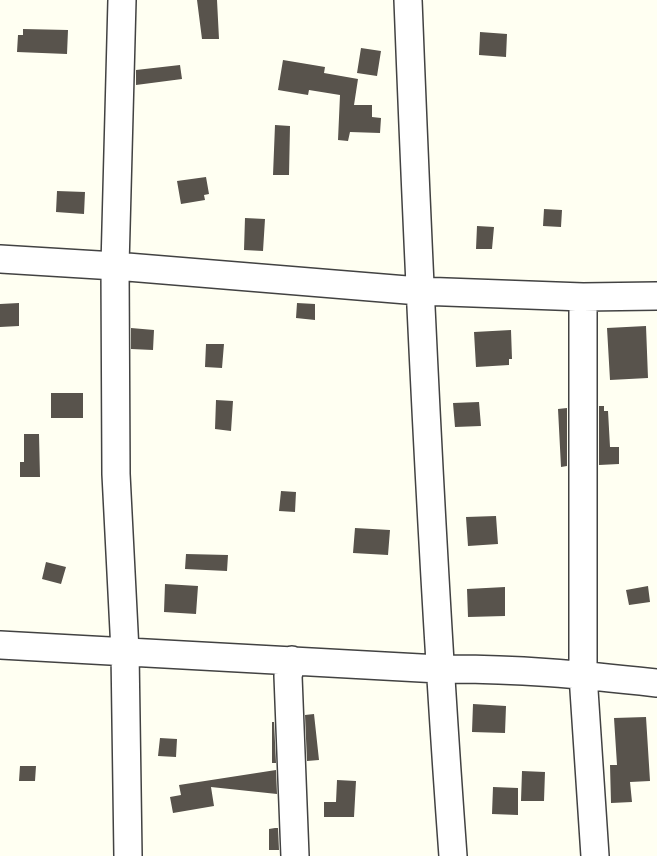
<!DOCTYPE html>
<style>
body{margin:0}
canvas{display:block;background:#fffff2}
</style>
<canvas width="657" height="856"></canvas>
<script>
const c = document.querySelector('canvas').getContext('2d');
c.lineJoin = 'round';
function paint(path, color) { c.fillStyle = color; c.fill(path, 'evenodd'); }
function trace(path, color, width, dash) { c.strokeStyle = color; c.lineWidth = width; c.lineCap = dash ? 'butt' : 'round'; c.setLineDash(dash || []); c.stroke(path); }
const building = new Path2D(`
 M197 0H217L219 39H202Z
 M23 29 68 30 67 54 17 52 18 35H23Z
 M480 32 507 34 506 57 479 55Z
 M361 48 381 51 377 76 357 73Z
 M283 60 325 67 324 73 358 79 354 105H372V117L381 118 380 133 350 132 348 141 338 140 340 95 309 90 308 95 278 90Z
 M180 65 182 79 136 85V70Z
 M275 125 290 126 289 175H273Z
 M206 177 209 194 204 195 205 200 181 204 177 181Z
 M57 191 85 192 84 214 56 212Z
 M544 209 562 210 561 227 543 226Z
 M245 218 265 219 263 251 244 250Z
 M477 226 494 227 492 249H476Z
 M19 303V326L0 327V304Z
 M297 303 315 304V320L296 318Z
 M646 326 648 378 610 380 607 328Z
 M131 328 154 330 153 350 131 349Z
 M511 330 512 359H509V365L476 367 474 332Z
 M206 344H224L222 368 205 367Z
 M51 393H83V418H51Z
 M216 400 233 401 231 431 215 429Z
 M479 402 481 426 455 427 453 403Z
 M599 406H604V411H608L610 447H619V464L599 465Z
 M567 408V466L561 467 558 409Z
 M24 434H39L40 477H20V462H24Z
 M281 491 296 492 295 512 279 511Z
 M496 516 498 544 468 546 466 517Z
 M355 528 390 530 388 555 353 553Z
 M186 554 228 555 227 571 185 569Z
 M46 562 66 567 61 584 42 579Z
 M165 584 198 586 196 614 164 612Z
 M648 586 650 602 629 605 626 590Z
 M505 587V616L468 617 467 589Z
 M473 704 506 706 505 733 472 732Z
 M314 714 319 760 307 761 305 715Z
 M646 717 650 781 630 782 632 802 611 803 610 765H617L614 718Z
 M272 722H274L276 763H272Z
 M160 738 177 739 176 757 158 756Z
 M20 766H36L35 781H19Z
 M276 770 277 794 211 787 214 806 173 813 170 797 181 795 179 785Z
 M522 771 545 772 544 801H521Z
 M337 780 356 781 354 817H324V802H336Z
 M493 787 518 788V815L492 814Z
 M275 828H278L279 850H269V829Z`);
const minor = new Path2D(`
 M122 0 115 266 116 474 125 651 128 856
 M408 0C419 286 432 571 453 856
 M0 259 115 266 419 291 583 297 657 296
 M583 297V675L595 856
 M0 645 439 669C513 668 584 675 657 683
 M292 660 288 676 295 856`);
paint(building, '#58534c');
trace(minor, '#424242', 30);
trace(minor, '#fff', 27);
</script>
